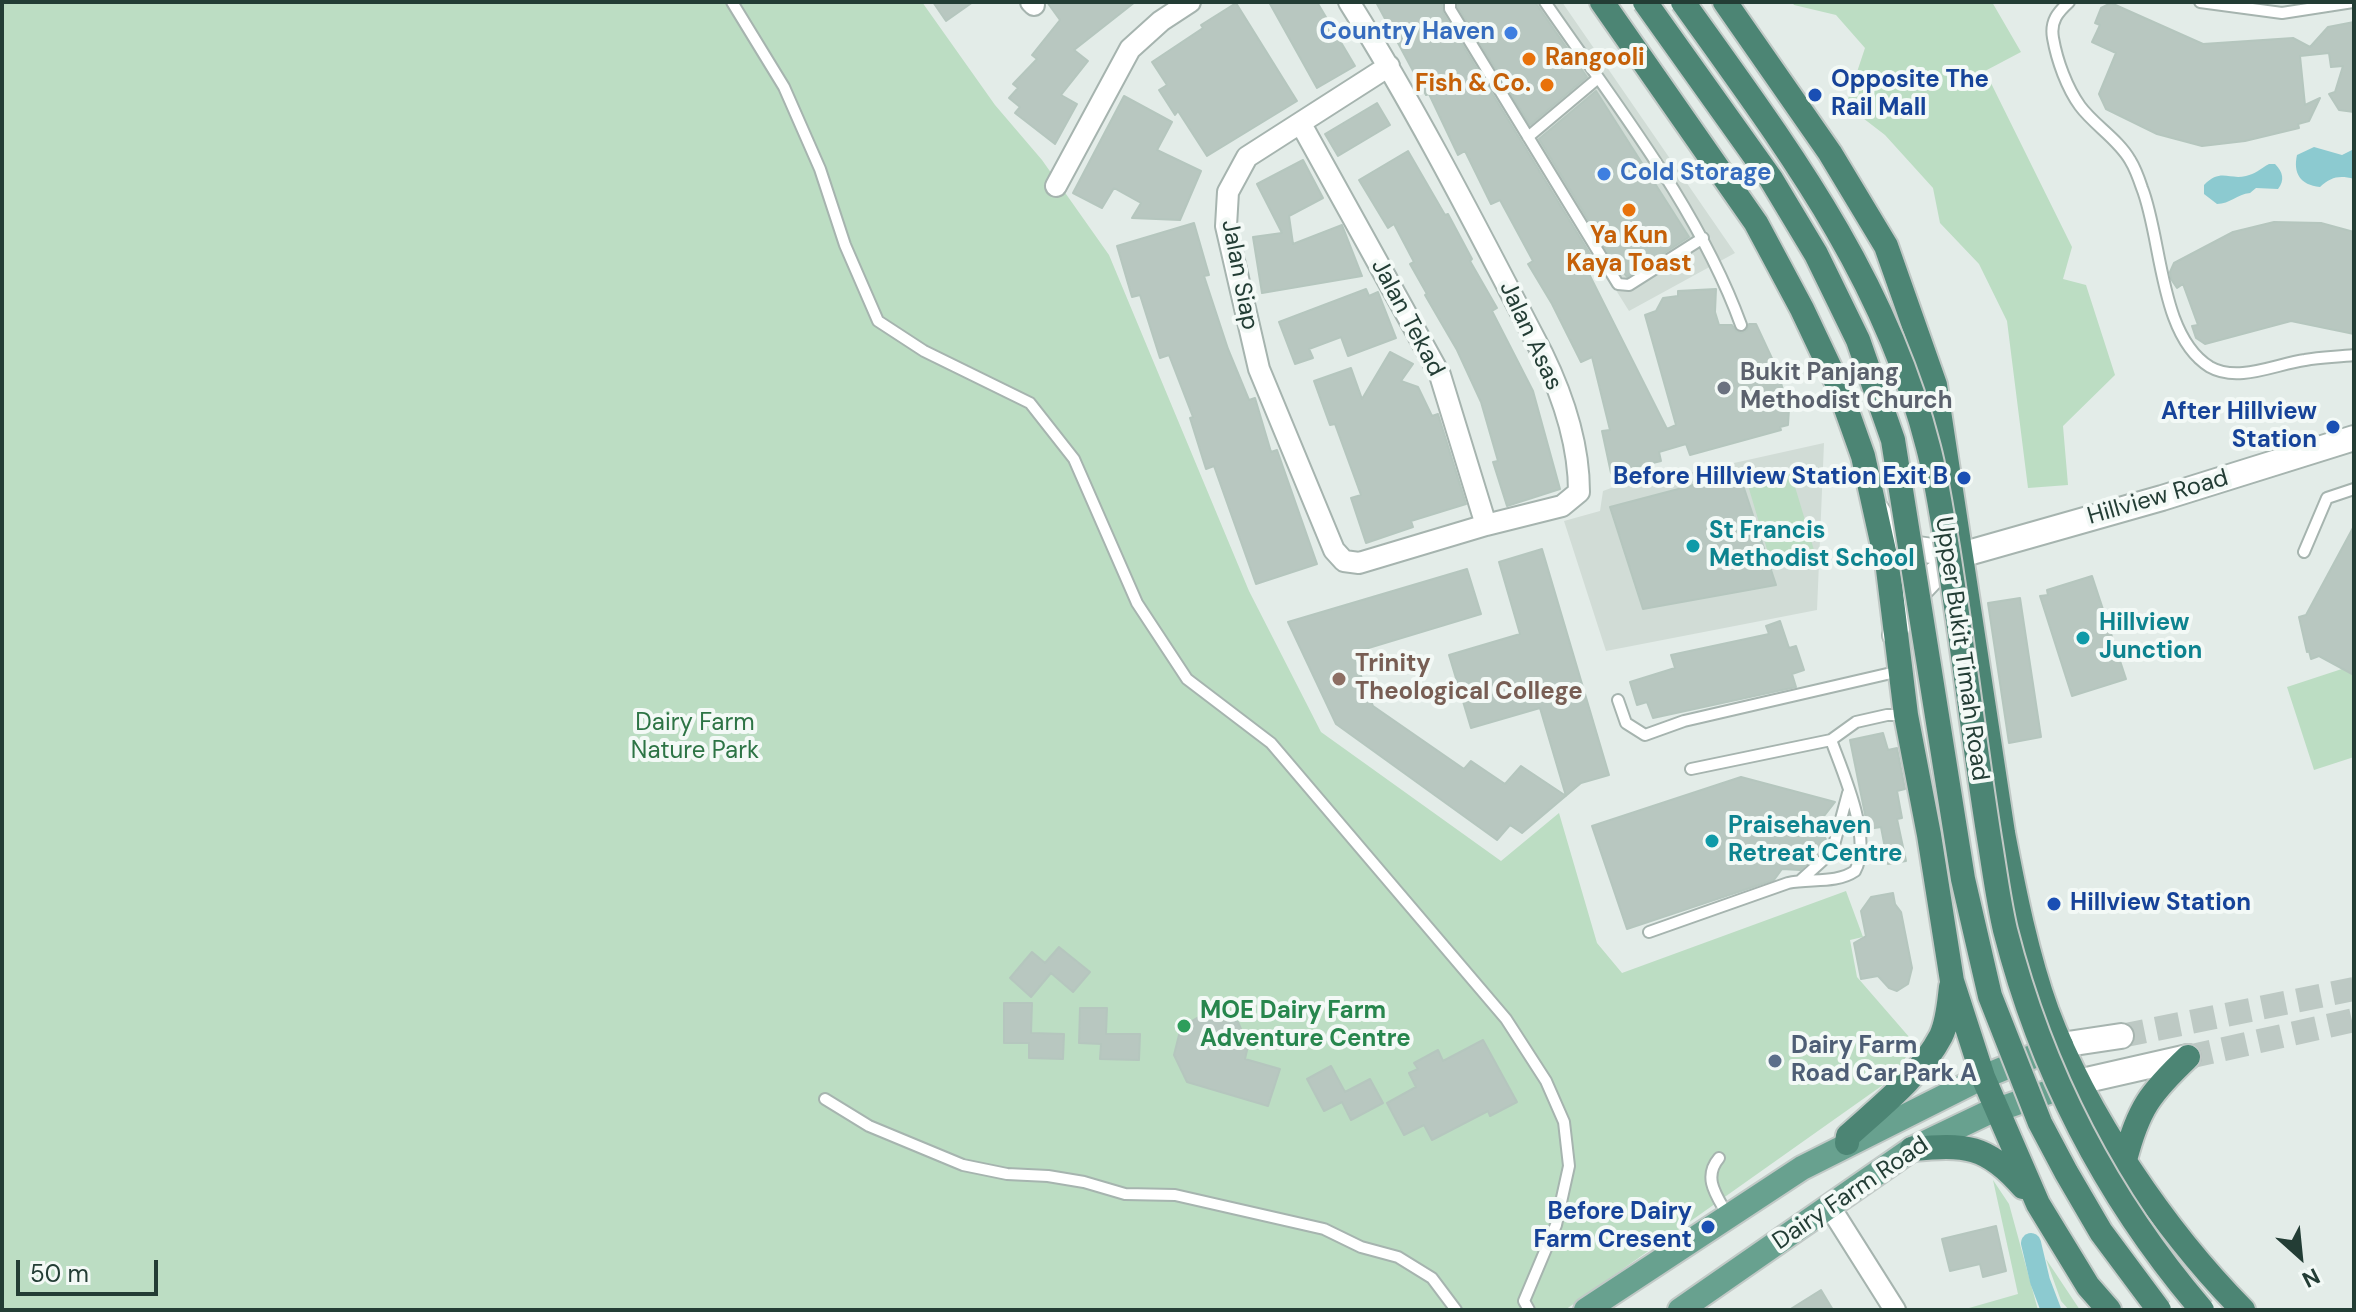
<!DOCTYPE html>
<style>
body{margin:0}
#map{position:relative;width:2356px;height:1312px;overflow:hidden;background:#e3ece8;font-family:"DM Sans",sans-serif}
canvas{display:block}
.frame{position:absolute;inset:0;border:4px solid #233d35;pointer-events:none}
.north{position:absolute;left:2260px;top:1216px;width:80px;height:80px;-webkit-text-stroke:6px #f3f9f6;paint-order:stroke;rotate:153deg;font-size:22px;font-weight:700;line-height:32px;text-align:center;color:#233d35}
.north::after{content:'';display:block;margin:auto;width:28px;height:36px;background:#233d35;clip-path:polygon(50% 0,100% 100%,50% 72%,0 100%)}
.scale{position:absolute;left:16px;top:1260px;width:142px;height:36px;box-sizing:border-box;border:4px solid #233d35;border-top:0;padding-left:10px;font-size:24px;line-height:28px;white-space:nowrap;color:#233d35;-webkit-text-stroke:6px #f3f9f6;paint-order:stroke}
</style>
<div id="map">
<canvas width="2356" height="1312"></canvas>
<div class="frame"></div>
<div class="north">N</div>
<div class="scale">50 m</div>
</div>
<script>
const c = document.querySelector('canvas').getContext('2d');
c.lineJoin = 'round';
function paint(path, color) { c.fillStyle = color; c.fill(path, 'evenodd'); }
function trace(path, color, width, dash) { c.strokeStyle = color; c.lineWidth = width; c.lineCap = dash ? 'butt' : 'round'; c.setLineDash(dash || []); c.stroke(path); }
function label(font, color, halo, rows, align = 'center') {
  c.font = font + ' "DM Sans",sans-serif'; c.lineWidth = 8; c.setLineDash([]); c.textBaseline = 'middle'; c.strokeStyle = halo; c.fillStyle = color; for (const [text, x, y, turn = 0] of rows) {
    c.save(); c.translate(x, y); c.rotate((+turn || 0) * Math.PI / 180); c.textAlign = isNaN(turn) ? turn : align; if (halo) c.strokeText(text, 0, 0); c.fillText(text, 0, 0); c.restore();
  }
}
const built = new Path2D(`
 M1436 2H1562L1735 253 1629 311Z
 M1824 443 1817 610 1606 651 1564 521 1600 511 1603 491 1668 467 1671 477Z`);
const green = new Path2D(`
 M2 2H922L995 105 1042 160 1109 255 1249 591 1321 732 1501 861 1559 813 1597 943 1622 973 1846 891 1863 937 1850 940 1857 977 1910 1038 1906 1057 1890 1080 1565 1310H2Z
 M1792 2H1992L2021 52 1985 71 2072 247 2063 279 2086 285 2115 375 2063 426 2068 485 2028 488 2007 321 1979 264 1940 223 1933 188 1885 135 1846 105 1865 48 1836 15 1794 5Z
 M1790 470 1814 550 1771 563 1747 482Z
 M2354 665V757L2314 770 2287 687Z
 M1993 1180 2009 1204 2038 1310H1962L2018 1294Z
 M2046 1259 2080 1310H2069L2061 1301Z`);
const water = new Path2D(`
 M2314 147 2342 155 2354 149V179C2339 175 2331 177 2320 187 2300 185 2293 173 2297 155Z
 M2269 164H2275C2283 172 2285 180 2278 189L2256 188 2250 193C2237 194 2230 204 2217 204L2204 194V185C2221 168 2228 180 2246 176 2255 174 2260 169 2269 164Z`);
const canal = new Path2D(`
 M2031 1243 2040 1281 2051 1310`);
const building = new Path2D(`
 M933 2H973L946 21Z
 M1047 2H1135L1074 50 1088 61 1061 95 1077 104 1055 144 1015 113 1020 107 1009 98 1018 88 1013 84 1037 59 1032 55 1060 20Z
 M1269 2H1317L1355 66 1317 88Z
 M1376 2H1442L1443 13 1595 262 1586 268 1667 429 1676 425 1645 315 1656 311 1663 298 1678 296V291L1716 289 1715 312 1719 325H1732L1736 331 1741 333 1747 330 1749 324H1756L1776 367 1789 409 1788 425 1780 427 1781 430 1690 455 1686 444 1659 452 1661 461 1611 473 1602 431 1610 430 1592 357 1581 362 1552 304 1528 264 1533 261 1500 200 1491 204 1465 151 1458 155 1429 94 1426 95Z
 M1458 2H1535L1587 77 1530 125 1458 7Z
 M1236 3 1297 101 1207 156 1178 111 1175 115 1159 90 1167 85 1152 62 1203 28 1201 25Z
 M2111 3 2203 44 2293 38 2310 47 2328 27 2354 22V112L2339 110 2329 94 2335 92 2343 66 2331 67 2329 53 2300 56 2305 105 2320 98 2309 121 2298 124 2299 128 2245 141 2202 146 2157 134 2106 109 2099 94 2116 53 2092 42 2100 25 2095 23 2101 8Z
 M1596 91 1689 237 1627 277 1609 254 1539 139Z
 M1124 96 1172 122 1157 150 1201 171 1180 220 1132 218 1141 203 1114 188 1102 208 1073 193Z
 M1377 103 1390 125 1338 156 1325 134Z
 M1408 151 1445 215 1448 214 1472 259 1470 261 1497 308 1492 311 1533 391 1560 489 1507 506 1493 462 1498 461 1481 402 1457 350 1425 295 1427 294 1410 264 1414 262 1394 224 1388 228 1359 180Z
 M1303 160 1323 198 1289 216 1293 244 1342 225 1362 276 1262 293 1253 237 1282 233 1257 184Z
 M2274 222 2321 223 2354 232V334L2291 321 2205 344 2196 338 2192 326 2198 325 2183 284 2177 288 2171 279 2170 272 2174 263 2233 232Z
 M1194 223 1209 275 1204 276 1228 349 1249 400 1255 398 1271 452 1277 450 1317 564 1256 584 1214 466 1206 469 1190 418 1193 417 1169 355 1160 358 1140 295 1132 297 1117 246Z
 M1366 289 1369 296 1378 292 1396 338 1348 356 1341 337 1309 349 1313 358 1295 364 1279 322Z
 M1390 352 1413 364 1401 381 1418 387 1432 416 1438 414 1466 504 1411 521 1413 527 1366 543 1351 498 1361 495 1335 424 1330 425 1314 381 1351 368 1362 399Z
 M1739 473 1776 585 1643 609 1610 507Z
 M2354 526V675L2319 656 2311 659 2309 651 2307 652 2299 617 2306 615Z
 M1542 549 1609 775 1581 783 1522 833 1510 825 1497 840 1336 724 1288 622 1467 569 1481 614 1352 653 1373 706 1464 769 1471 761 1505 784 1521 766 1566 796 1540 708 1471 728 1449 655 1520 634 1499 562Z
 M2092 576 2126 679 2072 696 2040 596 2048 595 2047 590Z
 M2020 598 2041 737 2009 743 1988 603Z
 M1780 621 1789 648 1796 646 1804 670 1792 674 1796 687 1653 718 1647 702 1637 705 1630 682 1675 668 1671 655 1769 634 1766 626Z
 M1883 733 1888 750 1897 748 1905 789 1897 791 1902 818 1897 819 1906 861 1888 864 1881 827 1868 829 1850 740Z
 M1741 777 1835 802 1817 825 1827 841 1817 855 1800 870 1782 869 1774 880 1627 929 1592 826Z
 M1893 893 1895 904 1901 912 1912 968 1908 984 1897 991 1889 988 1878 976 1861 979 1854 943 1866 936 1861 911 1871 897Z
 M1059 947 1090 972 1073 992 1051 973 1031 997 1010 978 1032 952 1045 963Z
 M1004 1003H1032L1031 1033 1064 1034 1063 1059 1029 1058V1043H1004Z
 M1080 1008H1107L1106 1034H1140L1139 1060 1100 1059 1101 1044 1079 1043Z
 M1204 1014 1238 1022 1248 1046 1245 1059 1280 1069 1268 1106 1187 1082 1174 1055 1181 1027Z
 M1483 1040 1517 1102 1490 1116 1488 1111 1432 1140 1424 1125 1404 1135 1387 1103 1416 1087 1409 1073 1418 1069 1414 1063 1438 1050 1443 1061Z
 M1331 1066 1345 1092 1370 1079 1383 1103 1351 1120 1342 1102 1324 1111 1307 1079Z
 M1996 1226 2006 1271 1983 1277 1980 1264 1950 1271 1942 1239Z
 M1821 1290 1833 1310H1789Z`);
const tertiaryTunnel = new Path2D(`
 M2121 1036 2354 989
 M2188 1057 2354 1020`);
const service = new Path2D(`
 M732 2 784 87 820 169 845 245 878 321 924 351 1030 403 1074 459 1137 603 1187 679 1271 743 1506 1019 1546 1081 1564 1122 1569 1166 1556 1225 1524 1301 1529 1310
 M1450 2V9L1618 284 1629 285 1703 238
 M1545 2C1615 104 1698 207 1741 325
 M2069 2C2058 12 2050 21 2053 38 2057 61 2067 88 2080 106 2094 125 2118 139 2130 160 2135 168 2139 179 2142 188 2162 238 2159 336 2210 367 2238 383 2276 364 2305 360 2321 357 2338 357 2354 355
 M2200 2 2282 13 2353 2
 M1528 137 1597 79
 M2304 552 2327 498 2354 489
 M1618 700 1626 723 1645 735 1684 721 1900 671
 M1691 769 1831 740 1856 722 1887 715H1906
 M1801 880 1823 860 1834 845 1848 793
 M1649 932 1788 883C1809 878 1836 884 1855 871 1873 839 1843 773 1831 740
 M825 1099 869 1126 963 1165 1007 1174 1048 1176 1084 1182 1125 1194 1175 1195 1324 1229 1361 1247 1398 1257 1432 1278 1456 1310
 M1719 1158C1702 1178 1717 1196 1728 1216`);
const minor = new Path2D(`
 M1031 2 1034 5
 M1349 2C1420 115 1480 234 1542 353 1563 396 1579 445 1579 492L1562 506 1486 525 1359 563 1344 561 1334 550 1259 369 1226 226 1228 192 1247 157 1389 66
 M1301 124 1440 375 1486 525
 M1056 186 1130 49 1161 21 1190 2
 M1830 1207 1895 1310`);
const tertiary = new Path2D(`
 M1875 508 1894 535 1918 549 1961 555
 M1895 635 1903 608 1935 574 1961 555 2162 498 2354 438
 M2061 1045 2121 1036
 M2078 1082 2188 1057`);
const primary = new Path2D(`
 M1586 1310 1802 1168 1983 1077 2061 1045
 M1680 1310 1912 1149 1985 1114 2078 1082`);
const trunk = new Path2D(`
 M1602 2 1756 223 1802 309 1837 383 1863 456 1888 569 1906 715 1929 835 1952 981 1983 1077 2038 1204 2088 1286 2109 1310
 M1725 2 1830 153 1886 246 1935 385 2003 833C2014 891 2027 956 2047 1011 2086 1115 2165 1231 2243 1310
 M1847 1143 1848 1136C1881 1106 1920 1076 1941 1036 1948 1021 1949 1003 1951 987
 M1912 1149C1965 1144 1987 1145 2023 1187
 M2125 1160C2138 1109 2150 1093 2188 1057`);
const trunkBridge = new Path2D(`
 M1645 2 1771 179 1816 254 1858 340 1893 440 1963 879 1990 996 2040 1123 2066 1172 2101 1232 2159 1310
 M1683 2C1784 144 1884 274 1928 447 1937 481 1942 518 1948 553 1963 648 1974 743 1989 838 1994 868 1998 900 2005 930 2041 1071 2108 1200 2202 1310`);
const markers = [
 [1511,33,8,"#3f7fe0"],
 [1529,59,8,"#e8710a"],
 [1547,85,8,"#e8710a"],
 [1815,95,8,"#1a4fb4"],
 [1604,174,8,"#3f7fe0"],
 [1629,210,8,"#e8710a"],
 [1724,388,8,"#6b7280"],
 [2333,427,8,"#1a4fb4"],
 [1964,478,8,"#1a4fb4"],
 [1693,546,8,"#0f9aa8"],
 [2083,638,8,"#0f9aa8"],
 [1339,679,8,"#8d6e63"],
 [1712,841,8,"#0f9aa8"],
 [2054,904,8,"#1a4fb4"],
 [1184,1026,8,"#2e9e5b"],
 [1775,1061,8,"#5c6f8a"],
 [1708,1227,8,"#1a4fb4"]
];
const shopNames = [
 ["Country Haven",1495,33],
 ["Cold Storage",1620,174,"left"]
];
const foodNames = [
 ["Rangooli",1545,59],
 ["Fish & Co.",1531,85,"right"],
 ["Ya Kun",1629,237,"center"],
 ["Kaya Toast",1629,265,"center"]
];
const transitNames = [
 ["Opposite The",1831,81,"left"],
 ["Rail Mall",1831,109,"left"],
 ["After Hillview",2317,413],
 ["Station",2317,441],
 ["Before Hillview Station Exit B",1948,478],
 ["Hillview Station",2070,904,"left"],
 ["Before Dairy",1692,1213],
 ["Farm Cresent",1692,1241]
];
const streetNames = [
 ["Jalan Siap",1239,275,79],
 ["Jalan Tekad",1407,318,62],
 ["Jalan Asas",1530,336,65],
 ["Hillview Road",2158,498,-16],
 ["Upper Bukit Timah Road",1961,649,82],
 ["Dairy Farm Road",1851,1194,-34]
];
const worshipNames = [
 ["Bukit Panjang",1740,374],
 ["Methodist Church",1740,402]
];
const cultureNames = [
 ["St Francis",1709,532],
 ["Methodist School",1709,560],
 ["Hillview",2099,624],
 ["Junction",2099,652],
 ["Praisehaven",1728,827],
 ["Retreat Centre",1728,855]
];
const educationNames = [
 ["Trinity",1355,665],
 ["Theological College",1355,693]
];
const parkNames = [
 ["Dairy Farm",695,724],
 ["Nature Park",695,752]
];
const leisureNames = [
 ["MOE Dairy Farm",1200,1012],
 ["Adventure Centre",1200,1040]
];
const serviceNames = [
 ["Dairy Farm",1791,1047],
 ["Road Car Park A",1791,1075]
];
paint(built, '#d1dcd6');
paint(green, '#bcddc3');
paint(water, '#8ccad0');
trace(canal, '#8ccad0', 20);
paint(building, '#b8c7c0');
trace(building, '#b5c6be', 2);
trace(tertiaryTunnel, '#bdc9c4', 24, [24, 12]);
trace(service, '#a6b4af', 14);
trace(minor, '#a6b4af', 24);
trace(tertiary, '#a6b4af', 28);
trace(primary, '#c1c9c6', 28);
trace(trunk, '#c1c9c6', 28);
trace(service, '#fff', 10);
trace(minor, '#fff', 20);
trace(tertiary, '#fff', 24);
trace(primary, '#68a18f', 24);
trace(trunk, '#4c8574', 24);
trace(trunkBridge, '#c1c9c6', 28, []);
trace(trunkBridge, '#4c8574', 24);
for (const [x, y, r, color] of markers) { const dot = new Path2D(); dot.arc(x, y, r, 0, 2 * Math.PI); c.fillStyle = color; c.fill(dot); trace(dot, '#f3f9f6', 3); }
label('bold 24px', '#366cbe', '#f3f9f6', shopNames, 'right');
label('bold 24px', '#c56008', '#f3f9f6', foodNames, 'left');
label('bold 24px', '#164399', '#f3f9f6', transitNames, 'right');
label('24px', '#233d35', '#f3f9f6', streetNames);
label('bold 24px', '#5b616d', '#f3f9f6', worshipNames, 'left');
label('bold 24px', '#0d838f', '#f3f9f6', cultureNames, 'left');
label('bold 24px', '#785e54', '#f3f9f6', educationNames, 'left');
label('24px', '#2d7445', '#f3f9f6', parkNames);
label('bold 24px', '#27864d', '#f3f9f6', leisureNames, 'left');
label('bold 24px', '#4e5e75', '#f3f9f6', serviceNames, 'left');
</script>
